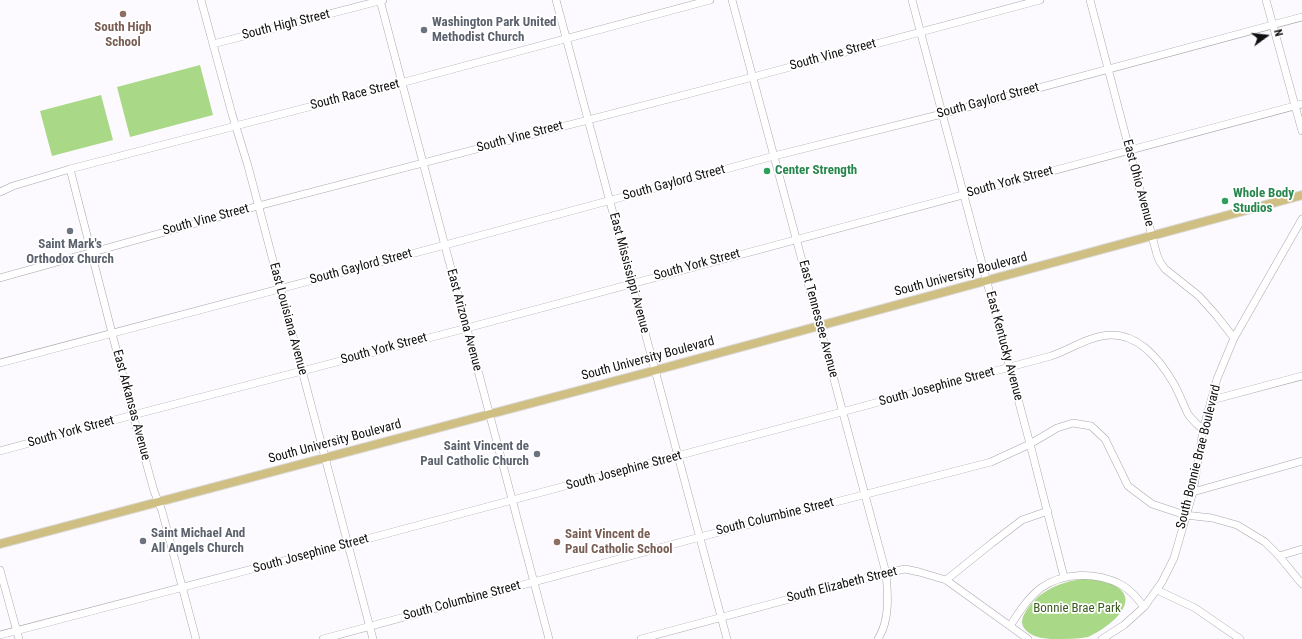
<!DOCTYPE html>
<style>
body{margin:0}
#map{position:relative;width:1302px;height:639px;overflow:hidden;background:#fcfaff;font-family:"Roboto Condensed",sans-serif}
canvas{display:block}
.north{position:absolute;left:1246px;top:16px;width:40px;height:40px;-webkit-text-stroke:3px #fff;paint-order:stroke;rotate:75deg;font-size:11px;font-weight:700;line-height:16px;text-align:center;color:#0f0f10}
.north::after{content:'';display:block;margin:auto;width:14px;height:18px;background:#0f0f10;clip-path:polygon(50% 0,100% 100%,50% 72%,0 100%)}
</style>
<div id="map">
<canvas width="1302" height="639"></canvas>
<div class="north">N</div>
</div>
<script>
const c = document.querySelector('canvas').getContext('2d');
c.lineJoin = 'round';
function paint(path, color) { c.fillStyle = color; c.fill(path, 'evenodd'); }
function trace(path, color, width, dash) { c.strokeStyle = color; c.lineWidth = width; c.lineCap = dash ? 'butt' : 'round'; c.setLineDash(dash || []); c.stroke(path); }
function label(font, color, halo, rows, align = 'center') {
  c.font = font + ' "Roboto Condensed",sans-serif'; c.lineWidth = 3.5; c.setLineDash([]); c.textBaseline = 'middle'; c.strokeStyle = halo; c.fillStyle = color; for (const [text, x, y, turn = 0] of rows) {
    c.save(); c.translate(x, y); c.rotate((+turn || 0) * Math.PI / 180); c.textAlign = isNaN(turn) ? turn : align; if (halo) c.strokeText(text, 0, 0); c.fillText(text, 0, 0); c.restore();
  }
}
const green = new Path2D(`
 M200 65 213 115 130 137 117 87Z
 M101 95 113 140 52 156 40 111Z
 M1083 579C1107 579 1143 590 1116 618 1107 626 1099 632 1088 637 1077 639 1066 639 1055 639 1044 639 1030 637 1024 628 1020 622 1023 616 1026 611 1039 591 1059 582 1083 579Z`);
const minor = new Path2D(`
 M201 0 232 114 248 166 373 639
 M380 0 549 639
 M556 0 727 639
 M732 0 886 573C888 595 890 620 878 639
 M912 0 1030 444 1064 577
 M1090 0 1152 236 1157 255 1160 262 1165 269 1199 296 1216 315 1234 338
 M1266 0 1302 131
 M213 44 383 0
 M70 169 133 415 154 491 162 511 196 639
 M0 192 13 186 70 169 401 83 710 0
 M0 278 258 206 753 77 1040 0
 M0 363 445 245 774 156 942 114 1302 17
 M1212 400 1302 376
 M0 451 133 415 467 328 1302 104
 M1193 492 1302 461
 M1279 556 1302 549
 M0 570 19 639
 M946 580 992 543 1022 520 1048 511
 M1157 590 1195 608 1240 639
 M1010 626C1019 612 1028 598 1041 588 1063 572 1096 572 1120 584 1130 589 1137 598 1144 607
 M0 635 348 544 1051 356C1069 350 1084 339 1102 336 1136 329 1159 358 1174 384 1179 393 1183 404 1188 414 1192 420 1198 425 1203 430
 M323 639 700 537 991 462 1030 444 1057 428 1073 423 1091 426 1105 439 1128 486 1152 504 1185 515 1212 518 1237 525 1265 542 1279 556 1302 584
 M641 639 886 573 905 569 919 572 946 580 1028 639
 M1102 639 1124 625 1144 607 1162 582 1174 558 1193 492 1203 430 1217 379 1234 338 1302 219`);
const major = new Path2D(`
 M0 544 649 372 1302 195`);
const markers = [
 [123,14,4,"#8d6e63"],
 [424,30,4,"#6b7280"],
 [767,171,4,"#2e9e5b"],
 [1225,201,4,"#2e9e5b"],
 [70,231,4,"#6b7280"],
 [537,454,4,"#6b7280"],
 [143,541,4,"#6b7280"],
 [557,542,4,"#8d6e63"]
];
const worshipNames = [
 ["Washington Park United",432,23],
 ["Methodist Church",432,38],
 ["Saint Mark's",70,245,"center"],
 ["Orthodox Church",70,260,"center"],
 ["Saint Vincent de",529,447,"right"],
 ["Paul Catholic Church",529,462,"right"],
 ["Saint Michael And",151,534],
 ["All Angels Church",151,549]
];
const streetNames = [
 ["South High Street",286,25,-14],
 ["South Vine Street",833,55,-15],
 ["South Race Street",355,95,-14],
 ["South Gaylord Street",988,101,-15],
 ["South Vine Street",520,137,-15],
 ["South York Street",1010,182,-15],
 ["South Gaylord Street",674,183,-15],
 ["East Ohio Avenue",1138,183,75],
 ["South Vine Street",206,220,-15],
 ["South York Street",697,265,-15],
 ["South Gaylord Street",361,267,-15],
 ["East Mississippi Avenue",629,273,75],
 ["South University Boulevard",961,275,-15],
 ["East Louisiana Avenue",288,319,75],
 ["East Tennessee Avenue",818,319,75],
 ["East Arizona Avenue",464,320,75],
 ["East Kentucky Avenue",1004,346,75],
 ["South York Street",384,349,-15],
 ["South University Boulevard",648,359,-15],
 ["South Josephine Street",937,387,-15],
 ["East Arkansas Avenue",131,405,75],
 ["South York Street",71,432,-15],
 ["South University Boulevard",335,442,-15],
 ["South Bonnie Brae Boulevard",1199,457,-76],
 ["South Josephine Street",624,471,-15],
 ["South Columbine Street",775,517,-14],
 ["South Josephine Street",311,554,-15],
 ["South Elizabeth Street",842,585,-14],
 ["South Columbine Street",462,601,-15]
];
const educationNames = [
 ["South High",123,28],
 ["School",123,43],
 ["Saint Vincent de",565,535,"left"],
 ["Paul Catholic School",565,550,"left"]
];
const leisureNames = [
 ["Center Strength",775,171],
 ["Whole Body",1233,194],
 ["Studios",1233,209]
];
const parkNames = [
 ["Bonnie Brae Park",1077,609]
];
paint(green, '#a9d886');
trace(minor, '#a8a6ab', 8);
trace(major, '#d9d9d9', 10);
trace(minor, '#fff', 7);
trace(major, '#d0bf82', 8);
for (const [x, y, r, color] of markers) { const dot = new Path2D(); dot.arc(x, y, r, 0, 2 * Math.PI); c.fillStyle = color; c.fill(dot); trace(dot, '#fff', 1.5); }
label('bold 13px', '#5b616d', '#fff', worshipNames, 'left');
label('13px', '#0f0f10', '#fff', streetNames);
label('bold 13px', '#785e54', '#fff', educationNames);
label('bold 13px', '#27864d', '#fff', leisureNames, 'left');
label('13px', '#3b5a1f', '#fff', parkNames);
</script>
